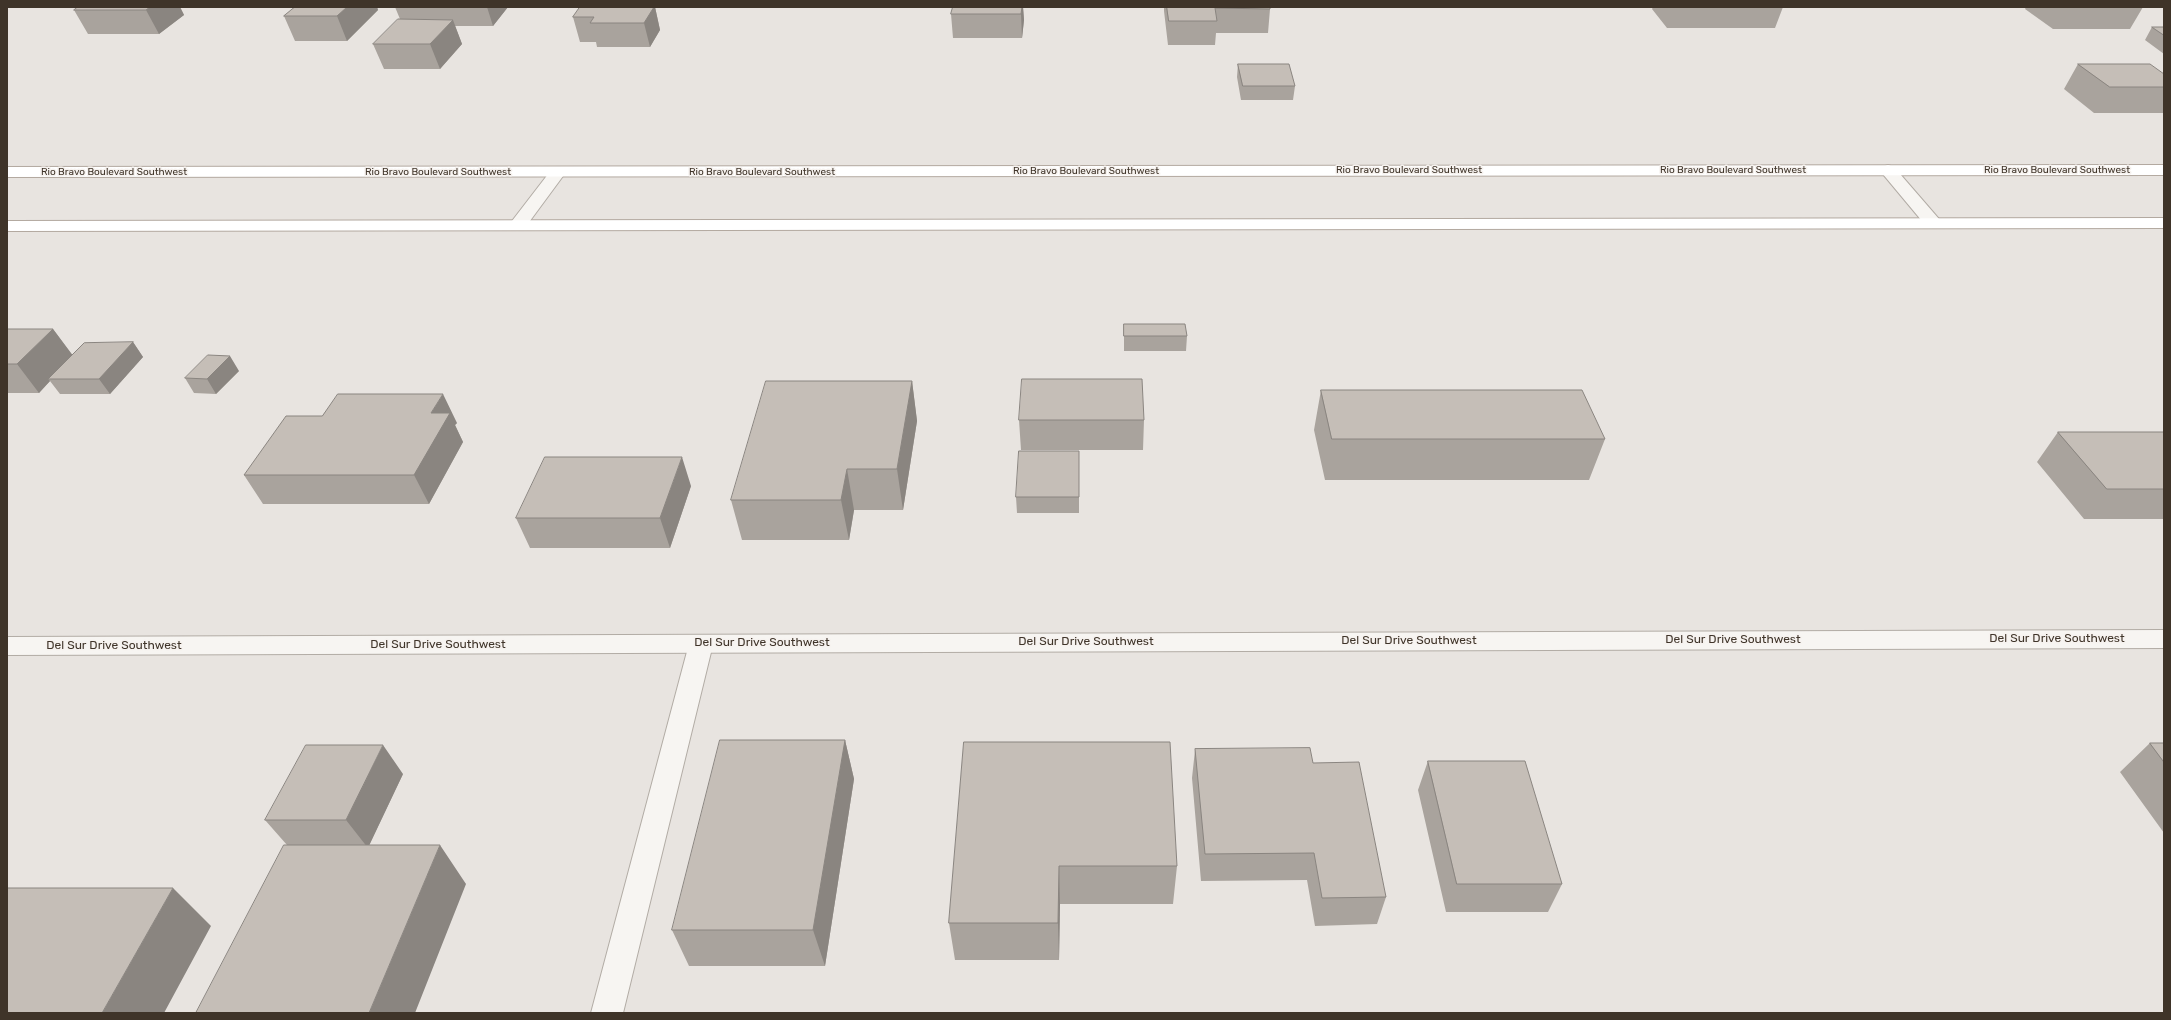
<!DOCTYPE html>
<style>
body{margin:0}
#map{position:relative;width:2171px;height:1020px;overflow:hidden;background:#e8e4e0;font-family:Rubik,sans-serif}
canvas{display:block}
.frame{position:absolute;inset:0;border:8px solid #3f3429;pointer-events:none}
</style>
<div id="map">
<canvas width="2171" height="1020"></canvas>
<div class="frame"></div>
</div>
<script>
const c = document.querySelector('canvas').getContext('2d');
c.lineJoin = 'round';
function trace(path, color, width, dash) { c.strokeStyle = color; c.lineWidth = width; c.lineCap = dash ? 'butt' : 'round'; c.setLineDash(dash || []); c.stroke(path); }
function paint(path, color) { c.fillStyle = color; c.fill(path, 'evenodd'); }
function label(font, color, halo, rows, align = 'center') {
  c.font = font + ' Rubik,sans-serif'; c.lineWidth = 3; c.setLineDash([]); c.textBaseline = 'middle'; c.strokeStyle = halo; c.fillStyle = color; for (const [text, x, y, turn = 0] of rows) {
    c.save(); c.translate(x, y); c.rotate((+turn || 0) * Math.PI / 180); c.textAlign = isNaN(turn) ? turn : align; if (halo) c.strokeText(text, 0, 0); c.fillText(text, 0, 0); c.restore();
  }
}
const service = new Path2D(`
 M1888 165 1894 167 1939 219 1941 223 1939 227H1927L1882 173 1880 170 1882 167Z
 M558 167 564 169 566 172 524 229H512L510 225 512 221 552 169Z
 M701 635 710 637 713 644 623 1013H591L689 644 692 637Z`);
const minor = new Path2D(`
 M2164 630V648L7 655V637Z`);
const primary = new Path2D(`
 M2164 165V175L7 177V167Z
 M2164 218V228L7 231V221Z`);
const wall = new Path2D(`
 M180 7 184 15 159 34H88L74 10Z
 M295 7H377L378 10 347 41H295L284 16Z
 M395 7H508L493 26H455L462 44 440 69H384L373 44 400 19Z
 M580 7H655L660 30 650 47H597L596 42H580L573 17Z
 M953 7H1023L1024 20 1022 38H953L951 14Z
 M1164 7H1270V9L1268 33H1216L1215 45H1168L1164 11Z
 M1653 7H1783L1775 28H1667L1652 9Z
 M2026 7H2143L2130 29H2053L2025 9Z
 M2152 27H2164V54L2145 40Z
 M1238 64 1295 86 1293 100H1241L1237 77Z
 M2078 64 2164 74V113H2094L2064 89Z
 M1124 324 1187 336 1186 351H1124Z
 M7 329H53L72 355 133 342 143 357 110 394H60L50 381 39 393H7Z
 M239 371 216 394 194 393 185 378Z
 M912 381 917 421 903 510H854L849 540H742L731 500Z
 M1321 390 1605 439 1589 480H1325L1314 430Z
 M322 416 457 423 455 425 463 442 429 504H263L244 475Z
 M1019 420H1144L1143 450H1021Z
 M2058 432H2164V519H2084L2037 462Z
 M1079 451V513H1017L1016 497Z
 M691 486 670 548H530L516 518Z
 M845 740 854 779 825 966H689L672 930Z
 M964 742 1177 866 1173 904H1060L1059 960H955L949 923Z
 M2150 743H2164V833L2120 772Z
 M1195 750 1313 763 1386 897 1377 924 1315 926 1307 880 1201 881 1192 778Z
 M1428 761 1562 884 1548 912H1446L1418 790Z
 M403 774 369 845 466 884 287 845 265 820Z`);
const shadedWall = new Path2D(`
 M150 7H180L184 15 159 34 146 10Z
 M347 7H377L378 10 347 41 337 16Z
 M487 7H508L493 26Z
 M654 7H655L660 30 650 47 644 23Z
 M1022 7H1023L1024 20 1022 38 1021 14Z
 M453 20 462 44 440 69 430 44Z
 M53 329 74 357 48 379 50 381 39 393 17 364Z
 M133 342 143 357 110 394 99 379Z
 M230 356 239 371 216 394 207 379Z
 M912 381 917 421 903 510 897 469Z
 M443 394 457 423 455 425 463 442 429 504 414 475 431 413Z
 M682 457 691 486 670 548 660 518Z
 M847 469 854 510 849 540 841 500Z
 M845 740 854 779 825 966 813 930Z
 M383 745 403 774 368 848 346 820Z
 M440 845 466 884 415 1013H369Z
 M1059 866 1060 904 1059 960 1058 923Z
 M173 888 211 926 164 1013H102Z`);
const building = new Path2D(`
 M78 7H150L146 10H74Z
 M295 7H347L337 16H284Z
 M580 7H654L644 23H590L594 17H573Z
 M953 7H1022L1021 14H951Z
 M1167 7H1270V9L1215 8 1217 21H1169Z
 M398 19 453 20 430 44H373Z
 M2152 27H2164V35Z
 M1238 64H1289L1295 86H1243Z
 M2078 64H2150L2164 74V87H2110Z
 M1124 324H1185L1187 336H1124Z
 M7 329H53L17 364H7Z
 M133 342 99 379H48L84 343Z
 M208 355 230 356 207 379 185 378Z
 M1022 379H1142L1144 420H1019Z
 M766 381H912L897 469H847L841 500H731Z
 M1321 390H1582L1605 439H1332Z
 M338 394H443L431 413H450L414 475H244L286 416H322Z
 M2058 432H2164V489H2107Z
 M1019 451H1079V497H1016Z
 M545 457H682L660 518H516Z
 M720 740H845L813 930H672Z
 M964 742H1170L1177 866H1059L1058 923H949Z
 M2150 743H2164V762Z
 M306 745H383L346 820H265Z
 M1310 748 1313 763 1359 762 1386 897 1322 898 1314 853 1205 854 1195 749Z
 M1428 761H1525L1562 884H1457Z
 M284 845H440L369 1013H196Z
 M7 888H173L102 1013H7Z`);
const farStreetnames = [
 ["Rio Bravo Boulevard Southwest",1409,170],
 ["Rio Bravo Boulevard Southwest",1733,170],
 ["Rio Bravo Boulevard Southwest",2057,170],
 ["Rio Bravo Boulevard Southwest",1086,171],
 ["Rio Bravo Boulevard Southwest",114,172],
 ["Rio Bravo Boulevard Southwest",438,172],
 ["Rio Bravo Boulevard Southwest",762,172]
];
const streetNames = [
 ["Del Sur Drive Southwest",2057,639],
 ["Del Sur Drive Southwest",1733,640],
 ["Del Sur Drive Southwest",1409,641],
 ["Del Sur Drive Southwest",1086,642],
 ["Del Sur Drive Southwest",762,643],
 ["Del Sur Drive Southwest",438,645],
 ["Del Sur Drive Southwest",114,646]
];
trace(service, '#b2aca5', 2);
trace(minor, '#b2aca5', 2);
trace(primary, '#b3a9a0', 2);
paint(service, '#f7f5f2');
paint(minor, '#f7f5f2');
paint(primary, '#fff');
paint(wall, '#a9a39d');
paint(shadedWall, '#8a8580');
paint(building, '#c5beb7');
trace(building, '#8a8580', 1);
label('10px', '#3f3429', '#f6f2ef', farStreetnames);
label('12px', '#3f3429', '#f6f2ef', streetNames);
</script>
